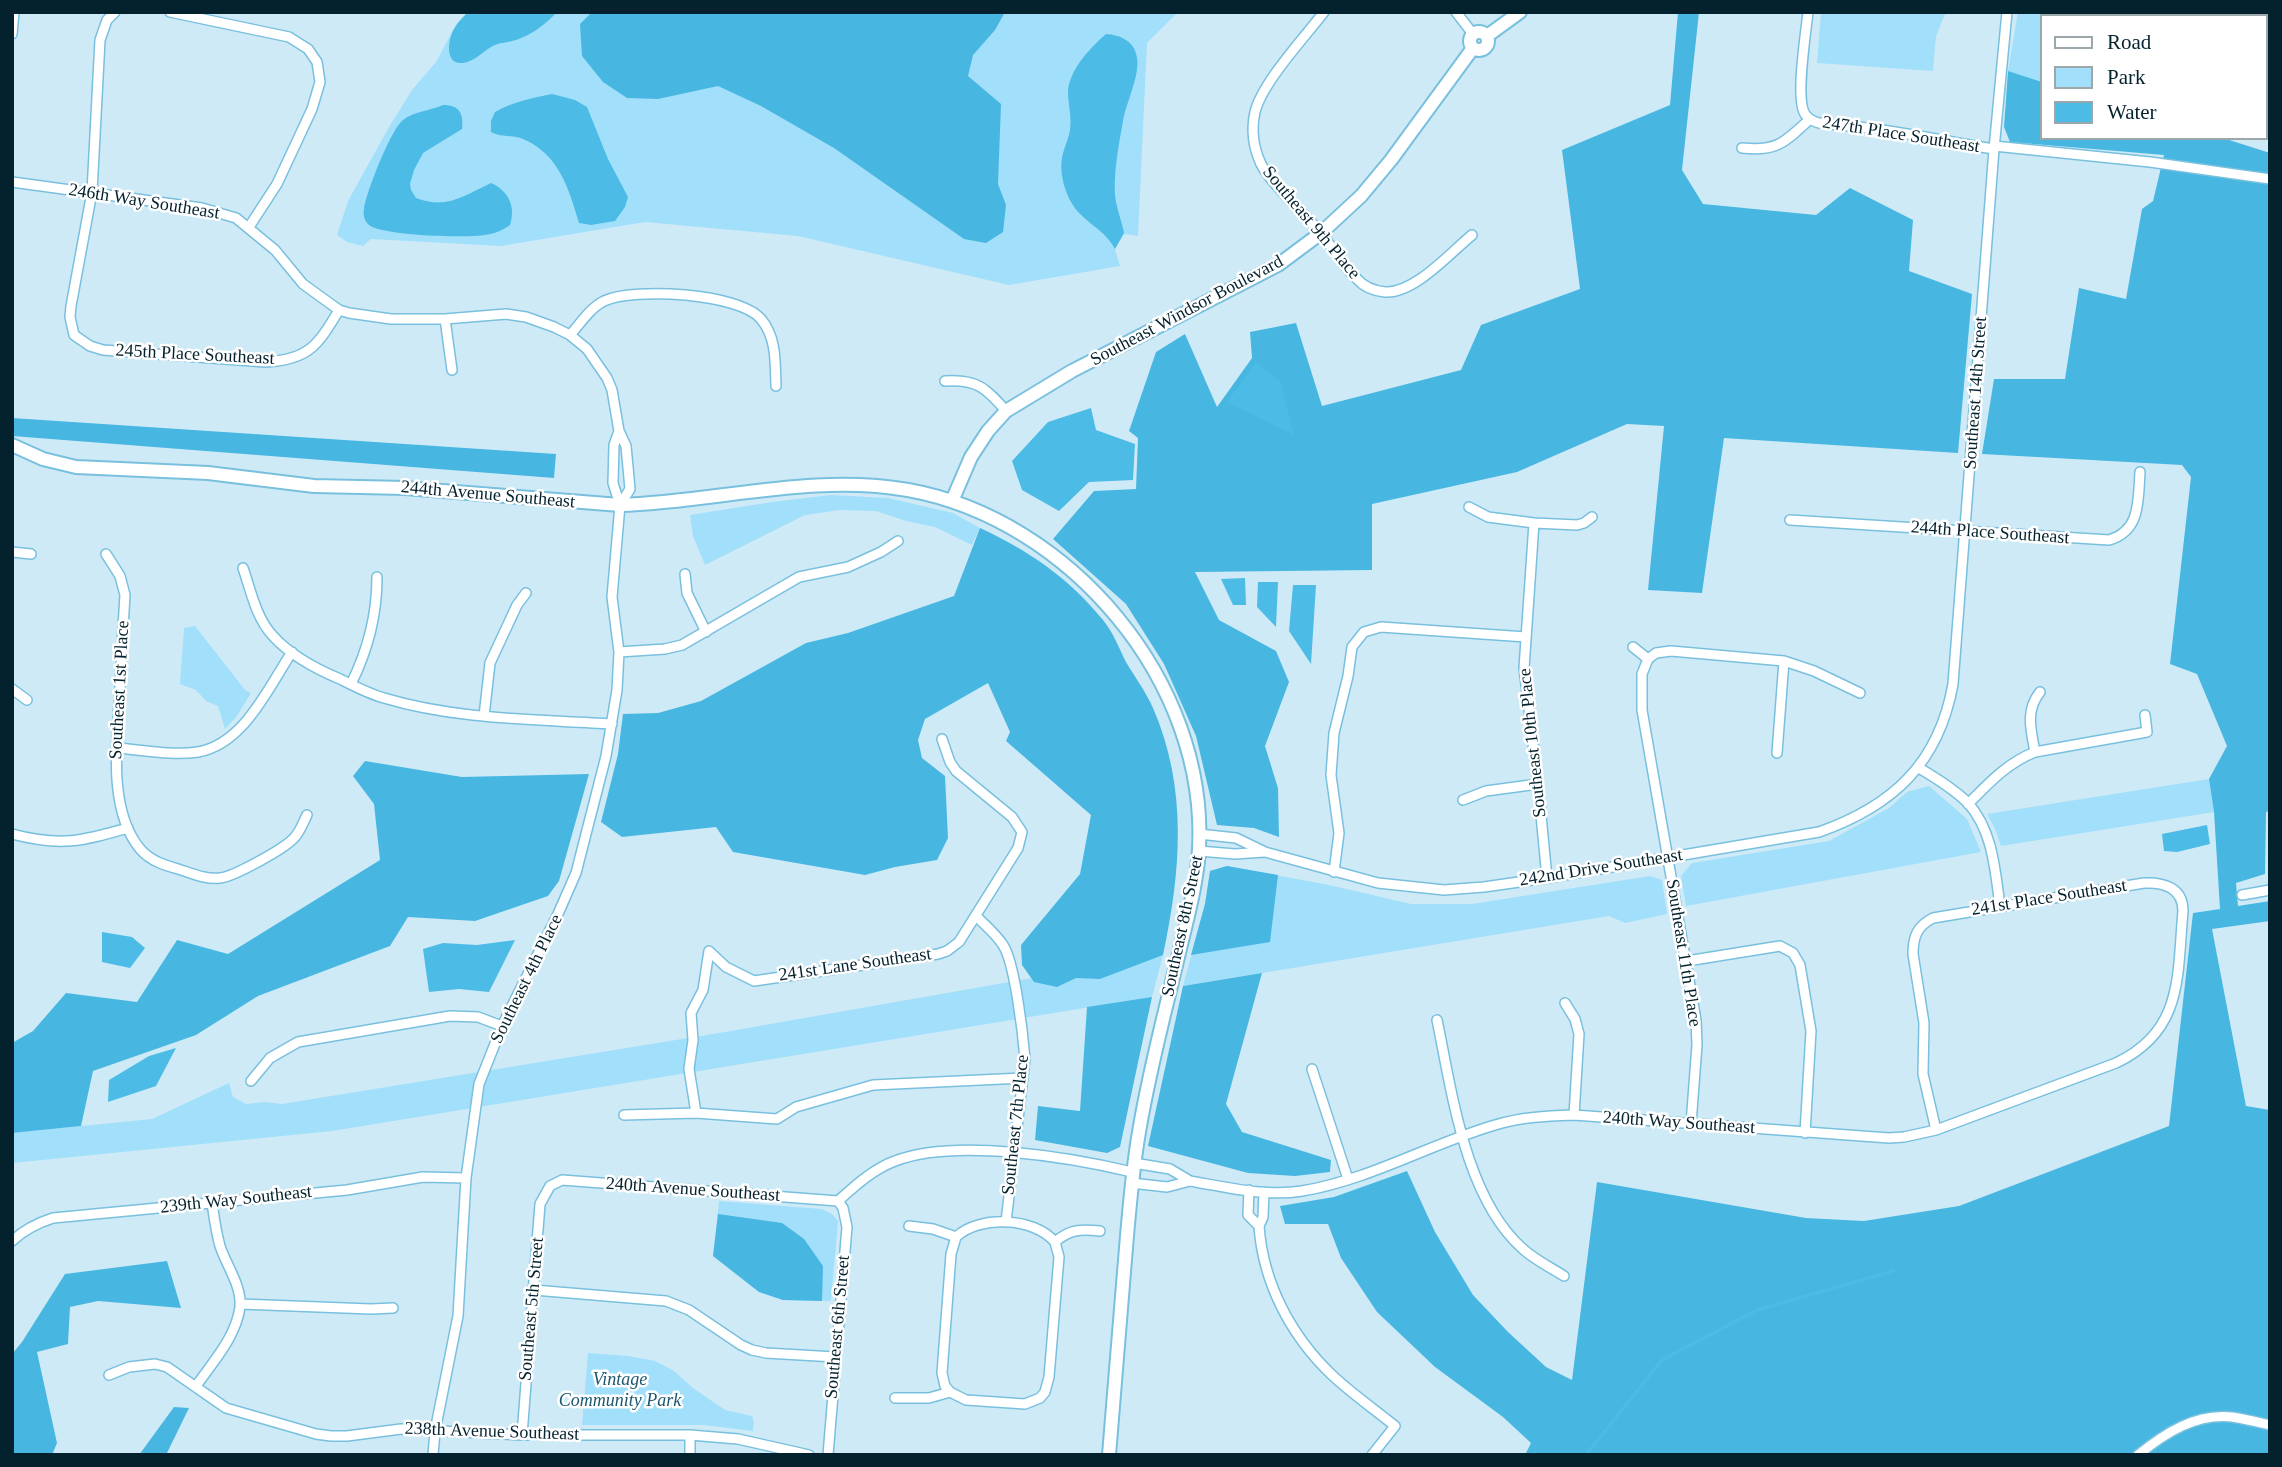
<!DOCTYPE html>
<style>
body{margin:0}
#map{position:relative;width:2282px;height:1467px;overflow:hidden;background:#cfeaf7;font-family:Georgia,serif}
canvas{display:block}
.frame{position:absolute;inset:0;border:14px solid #04222e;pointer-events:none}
.legend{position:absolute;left:2040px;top:14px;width:228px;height:126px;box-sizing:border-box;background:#fff;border:2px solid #9ba7ab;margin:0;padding:9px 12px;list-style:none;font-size:21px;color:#04222e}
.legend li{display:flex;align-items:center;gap:14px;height:35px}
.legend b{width:35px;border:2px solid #9ba7ab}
</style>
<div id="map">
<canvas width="2282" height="1467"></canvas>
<div class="frame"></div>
<ul class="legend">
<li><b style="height:9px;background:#fff"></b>Road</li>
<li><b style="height:19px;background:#a2dffa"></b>Park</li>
<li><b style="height:19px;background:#4cbbe6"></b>Water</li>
</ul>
</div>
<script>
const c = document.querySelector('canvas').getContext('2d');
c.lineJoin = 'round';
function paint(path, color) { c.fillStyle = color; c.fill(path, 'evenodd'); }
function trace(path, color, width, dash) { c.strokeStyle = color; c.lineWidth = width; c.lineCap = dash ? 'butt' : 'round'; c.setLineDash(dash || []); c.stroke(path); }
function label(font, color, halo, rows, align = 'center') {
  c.font = font + ' Georgia,serif'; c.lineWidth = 5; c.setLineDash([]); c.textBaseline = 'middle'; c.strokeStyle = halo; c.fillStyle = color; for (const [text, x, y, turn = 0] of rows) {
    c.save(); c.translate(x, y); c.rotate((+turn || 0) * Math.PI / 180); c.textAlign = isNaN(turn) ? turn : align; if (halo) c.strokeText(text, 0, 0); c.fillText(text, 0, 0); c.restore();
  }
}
const green = new Path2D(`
 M468 12H1178L1147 43 1138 236 1124 234 1115 249 1120 266 1009 285 798 236 645 222 501 246 371 239 363 246 347 242 337 235 348 201 389 127 412 90 436 62 453 30Z
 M1821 12H1946L1936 36 1933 71 1817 63Z
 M2018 12H2040L2050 16H2042V82L2008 71Z
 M831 495 888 498 953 513 980 528 972 545 935 527 906 521 876 511 840 510 805 515 705 565 693 536 690 515 772 502Z
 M195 626 245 690 251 693 237 716 225 729 218 706 206 701 196 690 180 684 184 628Z
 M2209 779 2214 812 2001 846 1995 829 1987 814Z
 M1929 786 1967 819 1981 852 1686 906 1681 876 1692 863 1829 841 1889 808 1907 792Z
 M1227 866 1329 885 1411 904H1472L1650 876 1662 880 1667 914 1625 923 1609 916 1183 986 1205 904 1210 871Z
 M1163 955 1152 997 332 1131 12 1163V1133L152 1119 229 1083 233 1097 246 1104 265 1102 282 1104 725 1032Z
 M719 1201 822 1209 832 1214 838 1221 831 1301 783 1300 759 1292 713 1256Z
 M588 1353 628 1356 655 1361 674 1371 693 1388 725 1410 752 1416 754 1422 753 1431 704 1425H582Z`);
const forest = new Path2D(`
 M592 12H1005L995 30 973 55 968 76 1001 104 998 184 1006 205 1003 232 986 243 964 239 834 148 761 106 718 86 658 99 627 98 603 82 582 56 580 24Z
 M1678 12H1699L1682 170 1703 204 1816 215 1850 188 1913 220 1909 271 1972 294 1958 453 1724 438 1702 593 1648 590 1664 426 1627 424 1517 472 1372 504V570L1195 572 1219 620 1276 651 1289 682 1265 746 1278 788 1279 837 1254 828 1217 825 1196 736 1164 664 1126 604 1053 539 1094 491 1136 489 1138 438 1129 431 1156 352 1185 334 1217 407 1252 358 1250 332 1296 323 1322 406 1461 370 1481 325 1580 289 1562 150 1670 105Z
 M2040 12H2270V91L2266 89V16H2050Z
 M2008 71 2042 82V138H2223L2270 153V811L2266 812 2265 874 2236 883 2238 906 2270 901V921L2212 929 2246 1106 2270 1110V1455H1525L1531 1443 1503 1417 1435 1367 1377 1312 1341 1258 1328 1224H1285L1280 1206 1334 1197 1407 1171 1435 1232 1473 1295 1508 1332 1546 1367 1572 1380 1597 1182 1806 1218 1864 1221 1959 1206 2169 1126 2193 913 2220 909 2214 812 2209 779 2227 746 2197 674 2170 664 2191 477 2182 465 1982 454 1994 379H2065L2079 288 2126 299 2142 209 2153 201 2164 155 2010 142 2004 127Z
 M12 418 556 454 554 478 12 436Z
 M980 528C1029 551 1068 577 1103 620 1113 632 1119 648 1126 662 1135 677 1146 692 1153 708 1188 788 1181 872 1163 955L1100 979 1076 978 1057 987 1034 982 1022 965 1021 945 1080 874 1091 815 1006 741 1010 732 988 683 925 719 918 740 922 758 945 776 948 838 937 860 895 867 865 875 733 852 716 827 622 837 601 822 618 754 623 714 658 713 701 701 806 643 848 633 954 596Z
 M365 761 462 777 589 774 559 881 548 896 475 921 408 917 390 946 258 996 196 1035 93 1071 81 1126 12 1133V1043L33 1031 66 993 137 1002 177 940 228 954 380 860 374 804 353 776Z
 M1227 866 1278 875 1270 942 1191 955 1205 904 1210 871Z
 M1262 973 1226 1104 1242 1132 1331 1160 1330 1172 1295 1176 1248 1173 1148 1146 1183 986Z
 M1152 997 1120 1147 1107 1153 1035 1140 1038 1106 1080 1111 1087 1007Z
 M718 1214 782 1223 804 1239 823 1266 822 1301 783 1300 759 1292 713 1256Z
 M167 1261 181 1308 98 1301 70 1307 68 1344 37 1352 57 1443 52 1455H12V1354L22 1342 65 1274Z
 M174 1407 189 1408 166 1455H139Z`);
const water = new Path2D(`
 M468 12H557C545 25 529 37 512 41 504 43 497 43 491 47 481 53 475 61 463 63 444 65 448 39 454 29 457 23 463 17 468 12Z
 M1106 34C1120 35 1135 41 1137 58 1140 76 1126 103 1123 121 1119 144 1112 179 1116 202 1118 212 1122 223 1124 233L1115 249C1104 228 1082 222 1071 202 1063 187 1058 167 1064 150 1066 143 1069 137 1070 130 1072 117 1068 104 1068 92 1069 70 1090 48 1106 34Z
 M552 94 575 100 587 107 608 159 628 197 625 207 615 221 591 225 579 223C569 189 559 154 523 139 512 134 502 138 491 132V121L495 112C512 102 533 98 552 94Z
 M443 105C459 105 464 113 462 129L423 153 414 170 410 184 411 190 416 198C447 210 465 195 491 183 509 191 516 207 510 225 504 229 497 233 490 234 473 239 378 236 368 224 364 220 363 214 364 209 366 193 391 129 403 120 414 111 430 111 443 105Z
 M1256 362 1280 381 1294 435 1227 402Z
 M1091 408 1096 430 1135 444 1133 480 1089 482 1059 511 1022 490 1012 461 1048 422Z
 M1245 578 1246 605H1233L1221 579Z
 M1258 582H1278L1276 627 1257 607Z
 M1293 585H1316L1311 664 1289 631Z
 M2207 825 2210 844 2177 852 2164 851 2162 834Z
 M102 932 132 937 145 948 130 968 102 962Z
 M515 940 489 992 459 989 429 992 423 949 443 943 477 945Z
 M176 1048 156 1086 108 1102 109 1080 149 1056Z`);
const stream = new Path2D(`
 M1586 1455 1662 1360 1757 1310 1893 1271`);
const street = new Path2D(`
 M115 12 107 20 100 40 92 192 71 306 70 317 74 335 90 346 103 350 265 362C309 360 318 345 339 310
 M170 12 289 37 308 49 317 62 320 82 312 109 277 184 249 227
 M1324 12C1304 38 1262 83 1255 112 1251 130 1254 149 1261 164 1271 184 1305 214 1321 233 1333 248 1343 266 1357 279 1364 287 1375 291 1385 292 1414 294 1450 253 1472 235
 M1456 12 1473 34
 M1808 12C1806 33 1795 99 1805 114 1812 125 1828 124 1839 125 1892 129 1942 141 1994 149
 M12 34 14 12
 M1994 146 2150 162 2270 179
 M1742 148C1777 152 1785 142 1810 119
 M12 182 202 208 236 218 275 250 303 284 339 310 349 313 391 319H445L506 314 526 317 554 327 570 335 587 349 607 378 612 390 619 431 626 446 630 489 620 505
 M445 319 452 370
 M570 335C580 324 590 308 604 301 634 287 739 293 761 319 777 338 775 363 776 386
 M945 381C977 379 986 388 1006 411
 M1469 507 1488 517 1534 523 1577 525 1584 523 1592 517
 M1790 520 2109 540C2141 531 2138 500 2140 472
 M1534 523 1524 668 1538 784 1547 878
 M12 552 31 554
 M106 554 120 576 125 595C123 627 121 659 120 690 117 738 107 811 141 850 151 861 164 865 178 869 191 873 206 880 220 878 233 877 284 849 294 838 300 832 303 823 307 815
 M243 568C251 591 256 618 273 636 291 656 316 669 340 679 354 686 369 694 384 698 457 720 536 719 612 724
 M685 574 687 593 706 632
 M1633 647 1648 659 1656 653 1671 651 1784 661 1814 671 1860 693
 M619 652 665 649 682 645 799 577 848 567 881 552 898 541
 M1648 659 1642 674V710L1696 1020 1697 1045 1691 1124
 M351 684C368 650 377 615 377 577
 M12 689 27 700
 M484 716 490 663 517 605 526 593
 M942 739 950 762 956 771 1012 817 1022 832 1018 848 959 942 947 951 938 954 754 981 726 967 709 951 703 990 691 1013 693 1040 689 1069 696 1113 777 1119 796 1107 873 1085 1023 1078
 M117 748C143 750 172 756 198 752 244 744 268 688 292 652
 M2035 752C2031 730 2025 711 2040 692
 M1777 753 1784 661
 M1919 768C1936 778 1954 789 1968 803 1993 831 1995 870 2000 906
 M1463 800 1486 791 1538 784
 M1968 804C1989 783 2007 763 2035 752L2147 732 2145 715
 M12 834C61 847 82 841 128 828
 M1199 834 1236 838 1265 852 1378 883 1444 890 1484 887 1547 878 1819 832C1893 806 1939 763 1953 684L1994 149 2007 12
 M1199 851 1235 854 1264 852
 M1334 872 1339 833 1331 775 1334 733 1348 676 1352 647 1364 632 1381 627 1526 637
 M2242 895 2270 890
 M976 916C985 925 996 934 1003 945 1015 963 1023 1035 1025 1059L1006 1222
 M1687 961 1780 946 1793 953 1800 965 1811 1031 1805 1133
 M1565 1003 1575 1019 1579 1034 1574 1115
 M1437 1020C1452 1092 1465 1198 1523 1249 1535 1260 1550 1267 1564 1276
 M1312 1069 1348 1179
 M251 1081 270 1058 298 1042 450 1016 478 1017 502 1026
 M624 1115 696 1113
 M1190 1181C1226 1187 1265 1197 1302 1191 1369 1180 1430 1144 1495 1125 1521 1117 1547 1116 1574 1115L1889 1138 1904 1137 1936 1130 2116 1063C2184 1031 2177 975 2183 911 2183 888 2164 882 2144 883L1933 918C1917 926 1913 937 1913 954L1924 1023 1923 1074 1936 1130
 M1131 1183 1167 1187 1190 1181 1170 1169 1134 1163
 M1249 1190 1248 1215 1259 1226 1263 1217 1264 1192
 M838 1201C855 1186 873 1169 895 1161 955 1138 1069 1157 1132 1172
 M909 1226 933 1229 956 1237C979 1215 1034 1217 1055 1242 1070 1229 1081 1229 1100 1231
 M1259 1226C1263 1283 1291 1336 1332 1375 1351 1393 1374 1409 1395 1426L1372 1455
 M12 1241C25 1229 37 1223 53 1218L347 1190 423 1177 466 1178
 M534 1290 666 1301 689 1310 741 1345 752 1350 766 1353 835 1357
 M240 1304 371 1309 393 1308
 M109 1375 129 1367 155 1364 167 1367 226 1408 316 1434 331 1436H347L401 1429 522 1435H690L738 1439 809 1455
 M196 1386C213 1362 236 1337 240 1307 242 1286 226 1265 220 1246 216 1232 214 1217 212 1203
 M950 1392 945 1386 942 1373 951 1254 956 1237
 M895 1398H929L950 1392 966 1400 1025 1404 1040 1398 1045 1392 1049 1377 1059 1257 1055 1242
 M522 1435 540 1204 550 1186 562 1180 838 1201
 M433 1455 435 1431 458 1316 466 1178 479 1084 502 1026 558 914 576 873 606 756 617 690 619 652 612 597 620 505 613 483 614 445 619 431
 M690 1455V1435
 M828 1455 847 1227 843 1208 838 1201
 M2138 1455C2165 1433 2196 1413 2232 1417 2245 1419 2257 1422 2270 1425`);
const secondary = new Path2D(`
 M1470 41a9 9 0 1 1 18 0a9 9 0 1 1-18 0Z
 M1487 36 1520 12
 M12 445 43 459 76 467 208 473 314 486 405 488 620 505C716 502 812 473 908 490 1070 519 1208 682 1199 849 1197 884 1187 919 1179 953 1165 1012 1149 1071 1139 1132 1131 1178 1128 1225 1124 1272 1119 1333 1114 1394 1109 1455
 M952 501 971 457 988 431 1006 411 1072 371 1278 265 1321 233 1361 196 1391 160 1473 48`);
const streetNames = [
 ["247th Place Southeast",1901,135,9],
 ["246th Way Southeast",144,202,9],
 ["Southeast 9th Place",1311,223,50],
 ["Southeast Windsor Boulevard",1187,311,-28],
 ["245th Place Southeast",195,355,3],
 ["Southeast 14th Street",1976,393,-86],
 ["244th Avenue Southeast",488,495,5],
 ["244th Place Southeast",1990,533,4],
 ["Southeast 1st Place",120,690,-87],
 ["Southeast 10th Place",1533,743,-96],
 ["242nd Drive Southeast",1601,868,-9],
 ["241st Place Southeast",2049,898,-9],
 ["Southeast 8th Street",1183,926,-78],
 ["Southeast 11th Place",1683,953,81],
 ["241st Lane Southeast",855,965,-8],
 ["Southeast 4th Place",527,979,-64],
 ["240th Way Southeast",1679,1123,4],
 ["Southeast 7th Place",1016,1125,-84],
 ["240th Avenue Southeast",693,1190,4],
 ["239th Way Southeast",236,1200,-6],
 ["Southeast 5th Street",532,1309,-85],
 ["Southeast 6th Street",838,1327,-85],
 ["238th Avenue Southeast",492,1432,2]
];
const parkNames = [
 ["Vintage",620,1380],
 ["Community Park",620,1401]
];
paint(green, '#a2dffa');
paint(forest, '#47b7e2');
paint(water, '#4cbbe6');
trace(stream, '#4cbbe6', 3.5);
trace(street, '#79c0de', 12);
trace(secondary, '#79c0de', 16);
trace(street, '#fff', 9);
trace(secondary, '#fff', 12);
label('18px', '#04222e', '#fff', streetNames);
label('italic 18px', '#1b576e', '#fff', parkNames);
</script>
